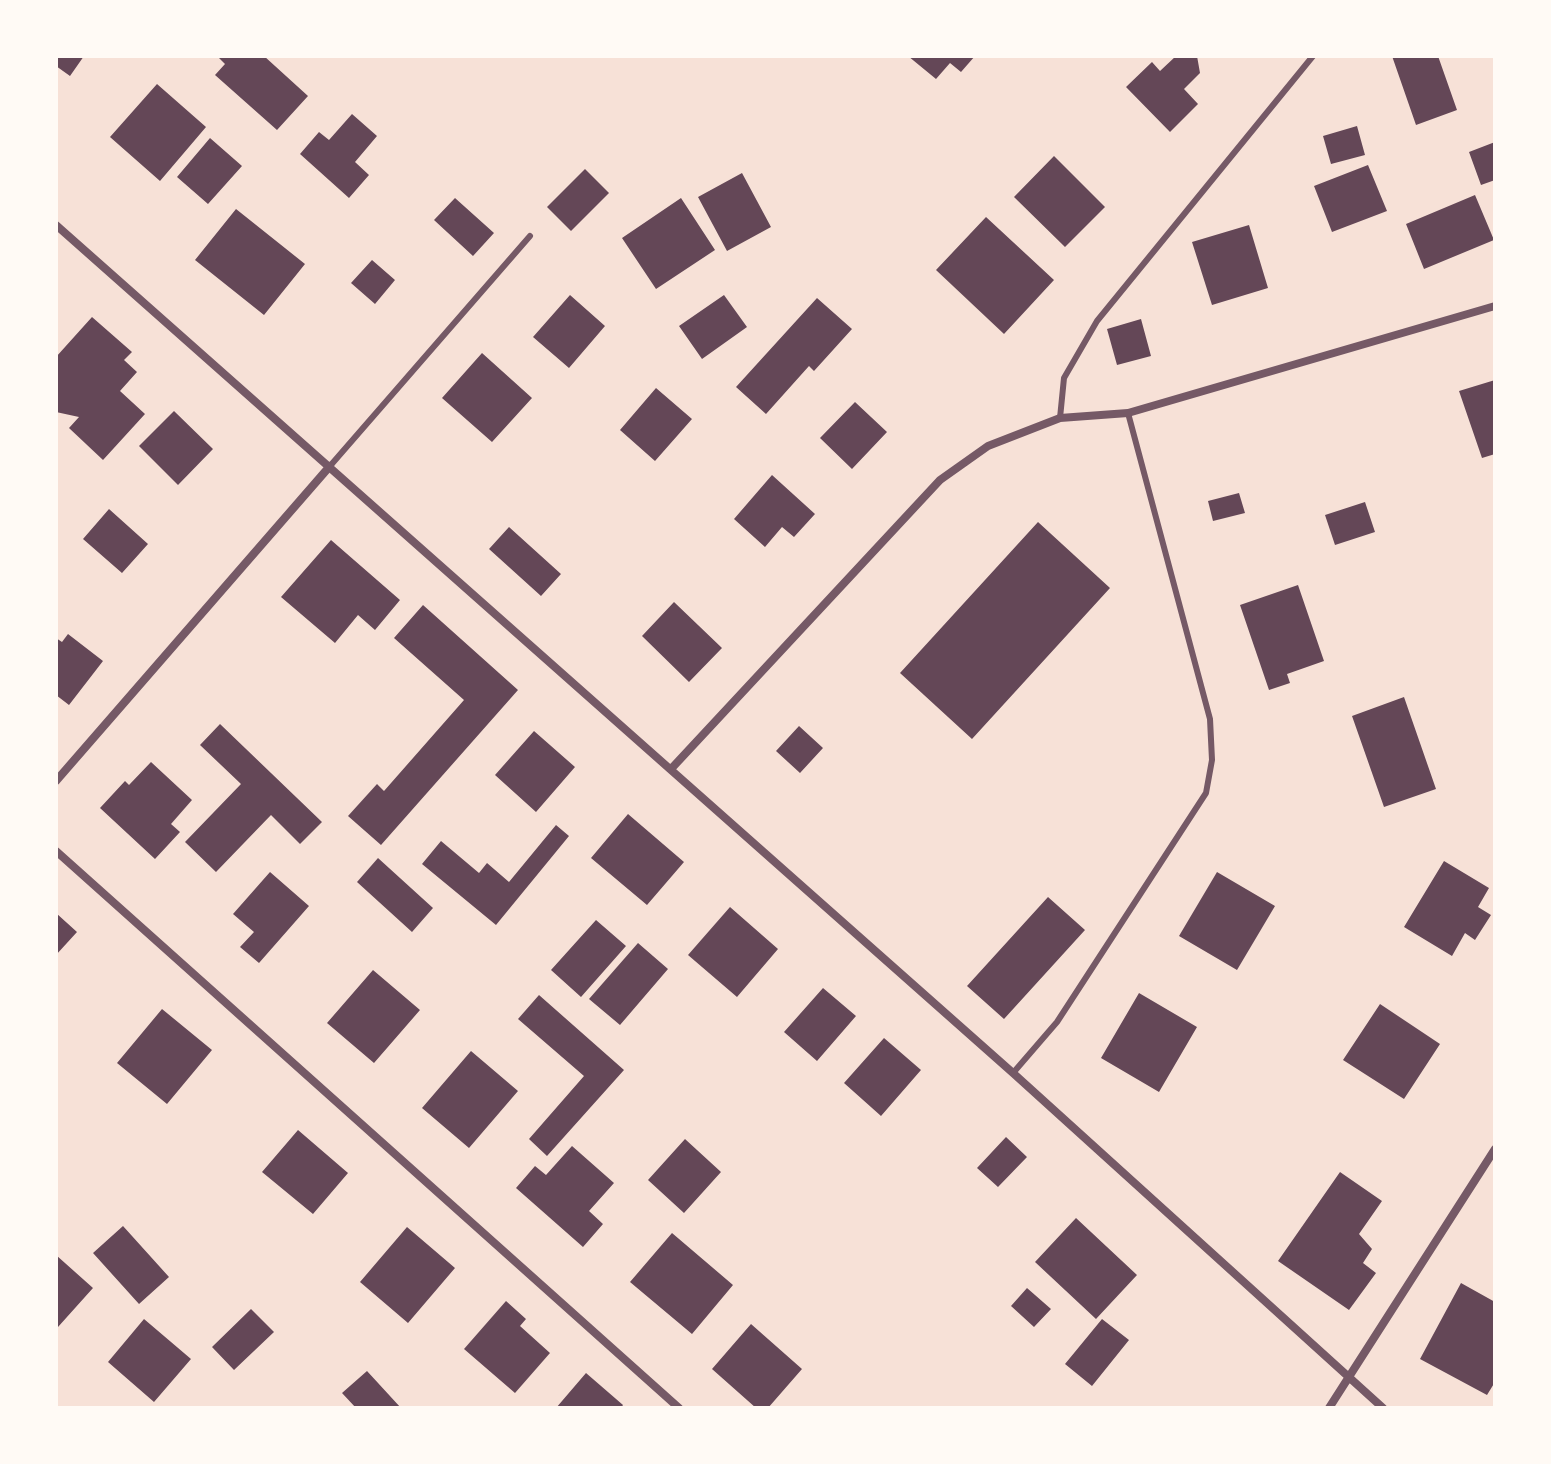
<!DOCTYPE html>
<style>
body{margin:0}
#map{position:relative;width:1551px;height:1464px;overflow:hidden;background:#f7e1d7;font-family:Inter,sans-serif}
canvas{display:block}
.frame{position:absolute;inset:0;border:58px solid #fffaf5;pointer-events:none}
</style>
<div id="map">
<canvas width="1551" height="1464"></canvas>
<div class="frame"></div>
</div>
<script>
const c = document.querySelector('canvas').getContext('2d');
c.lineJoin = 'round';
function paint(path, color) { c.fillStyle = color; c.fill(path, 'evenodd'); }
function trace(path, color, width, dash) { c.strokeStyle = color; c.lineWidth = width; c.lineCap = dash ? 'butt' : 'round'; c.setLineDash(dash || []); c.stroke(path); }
const building = new Path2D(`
 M56 56H84L70 76 56 66Z
 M217 56H264L308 96 277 130 215 75 225 64Z
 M908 56H975L961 72 950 63 936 79Z
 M1176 56H1197L1200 73 1184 89 1198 104 1170 132 1126 87 1152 62 1160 71Z
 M1392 56H1438L1457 110 1416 125Z
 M157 84 206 127 160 181 110 137Z
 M352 114 377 136 355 162 369 175 349 198 300 154 319 132 329 140Z
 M1357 126 1365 155 1331 164 1323 136Z
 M210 138 242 166 208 204 177 177Z
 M1495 142V180L1481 185 1469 152Z
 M1054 156 1105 207 1065 247 1014 197Z
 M1368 165 1387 211 1332 232 1314 186Z
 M585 169 609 193 571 231 547 207Z
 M742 173 771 227 727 251 698 197Z
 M1475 195 1494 240 1424 269 1406 224Z
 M455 198 494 233 473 256 434 220Z
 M681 198 715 250 656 289 622 238Z
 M236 209 305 264 264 315 195 260Z
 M986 217 1054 280 1004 334 936 270Z
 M1249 225 1268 288 1212 305 1192 242Z
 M372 260 395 280 375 304 351 283Z
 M570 295 605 326 569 368 533 337Z
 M724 295 747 327 702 359 679 326Z
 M817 298 852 329 814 371 809 366 766 414 736 387Z
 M92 317 132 352 124 360 137 372 120 391 145 414 103 460 69 428 79 417 56 412V357Z
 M1141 319 1151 356 1117 365 1107 329Z
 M482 353 532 398 492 442 442 398Z
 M1495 380V454L1482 458 1459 391Z
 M656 388 692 419 655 461 620 430Z
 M855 402 887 432 852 469 820 438Z
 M174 411 213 449 178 485 139 446Z
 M772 475 815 514 794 537 782 527 765 547 734 519Z
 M1239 493 1245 513 1213 521 1208 501Z
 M1365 502 1375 532 1335 545 1325 515Z
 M109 509 148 544 122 573 83 539Z
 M1038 522 1110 588 972 739 900 673Z
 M509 527 561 574 541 596 489 549Z
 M331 540 400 600 375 630 358 615 335 643 281 597Z
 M1298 585 1324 661 1287 674 1290 683 1269 690 1240 605Z
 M674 602 722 648 689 682 642 636Z
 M423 605 518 690 381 845 348 816 377 784 384 791 464 700 394 638Z
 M68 634 103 661 69 705 56 695V638L62 642Z
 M1404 697 1436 789 1384 807 1352 716Z
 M220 724 322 822 300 844 271 815 216 872 185 842 241 784 200 745Z
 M799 726 823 748 800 773 776 751Z
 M534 731 575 767 536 812 495 775Z
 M151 762 192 800 171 824 180 832 155 859 100 808 125 781 129 785Z
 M628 814 684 862 647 905 591 858Z
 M556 825 569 836 496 925 422 864 441 841 479 873 487 863 509 882Z
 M378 858 433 908 412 932 357 882Z
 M1444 861 1489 888 1478 907 1491 915 1475 940 1465 933 1452 956 1404 927Z
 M270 872 309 906 259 963 240 947 254 932 233 914Z
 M1217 872 1275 906 1237 970 1179 936Z
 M1048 897 1085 930 1004 1019 967 986Z
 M730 907 778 949 737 997 688 955Z
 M56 913 77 932 56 955Z
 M596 920 626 946 581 997 551 970Z
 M638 943 668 969 620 1025 589 999Z
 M373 970 420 1010 374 1063 327 1023Z
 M823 988 856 1016 817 1061 784 1032Z
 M1139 993 1197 1027 1159 1092 1101 1058Z
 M539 995 624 1070 547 1156 529 1139 584 1076 518 1019Z
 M1380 1004 1440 1044 1404 1099 1343 1060Z
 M162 1009 212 1050 167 1104 117 1063Z
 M884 1038 921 1070 881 1116 844 1083Z
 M471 1051 518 1091 469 1148 422 1108Z
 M298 1130 348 1173 313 1214 262 1172Z
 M1006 1137 1027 1157 998 1187 977 1168Z
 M685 1139 721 1172 684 1213 648 1180Z
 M572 1146 614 1183 589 1211 603 1224 583 1247 516 1188 535 1166 546 1175Z
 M1340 1172 1382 1201 1359 1234 1372 1249 1363 1263 1376 1273 1349 1310 1278 1261Z
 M1076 1218 1137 1275 1096 1319 1035 1262Z
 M123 1226 169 1277 139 1304 93 1253Z
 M407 1227 455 1268 408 1323 360 1282Z
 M672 1233 733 1285 692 1334 630 1282Z
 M56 1255 93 1288 58 1327 56 1325Z
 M1461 1283 1495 1302V1382L1487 1395 1420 1359Z
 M1027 1288 1051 1309 1034 1327 1011 1306Z
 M506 1301 526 1319 520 1326 550 1353 515 1393 464 1349Z
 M251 1309 274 1332 234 1370 212 1347Z
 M144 1319 191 1359 154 1402 108 1362Z
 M1102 1319 1129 1340 1092 1386 1065 1364Z
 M751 1324 802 1369 768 1408H756L712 1369Z
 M367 1371 401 1408H356L342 1393Z
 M586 1373 623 1405 621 1408H556Z`);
const service = new Path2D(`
 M1060 418 1064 378 1097 321 1313 56
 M330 466 530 236
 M1013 1073 1057 1022 1206 793 1212 760 1210 719 1128 413`);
const minor = new Path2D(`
 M56 225 1013 1073 1383 1408
 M671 769 940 480 988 446 1060 418 1128 413 1495 306
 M56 781 330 466
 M56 851 679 1408
 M1329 1408 1495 1149`);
paint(building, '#644757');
trace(service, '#755966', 6);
trace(minor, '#755966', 8);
</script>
